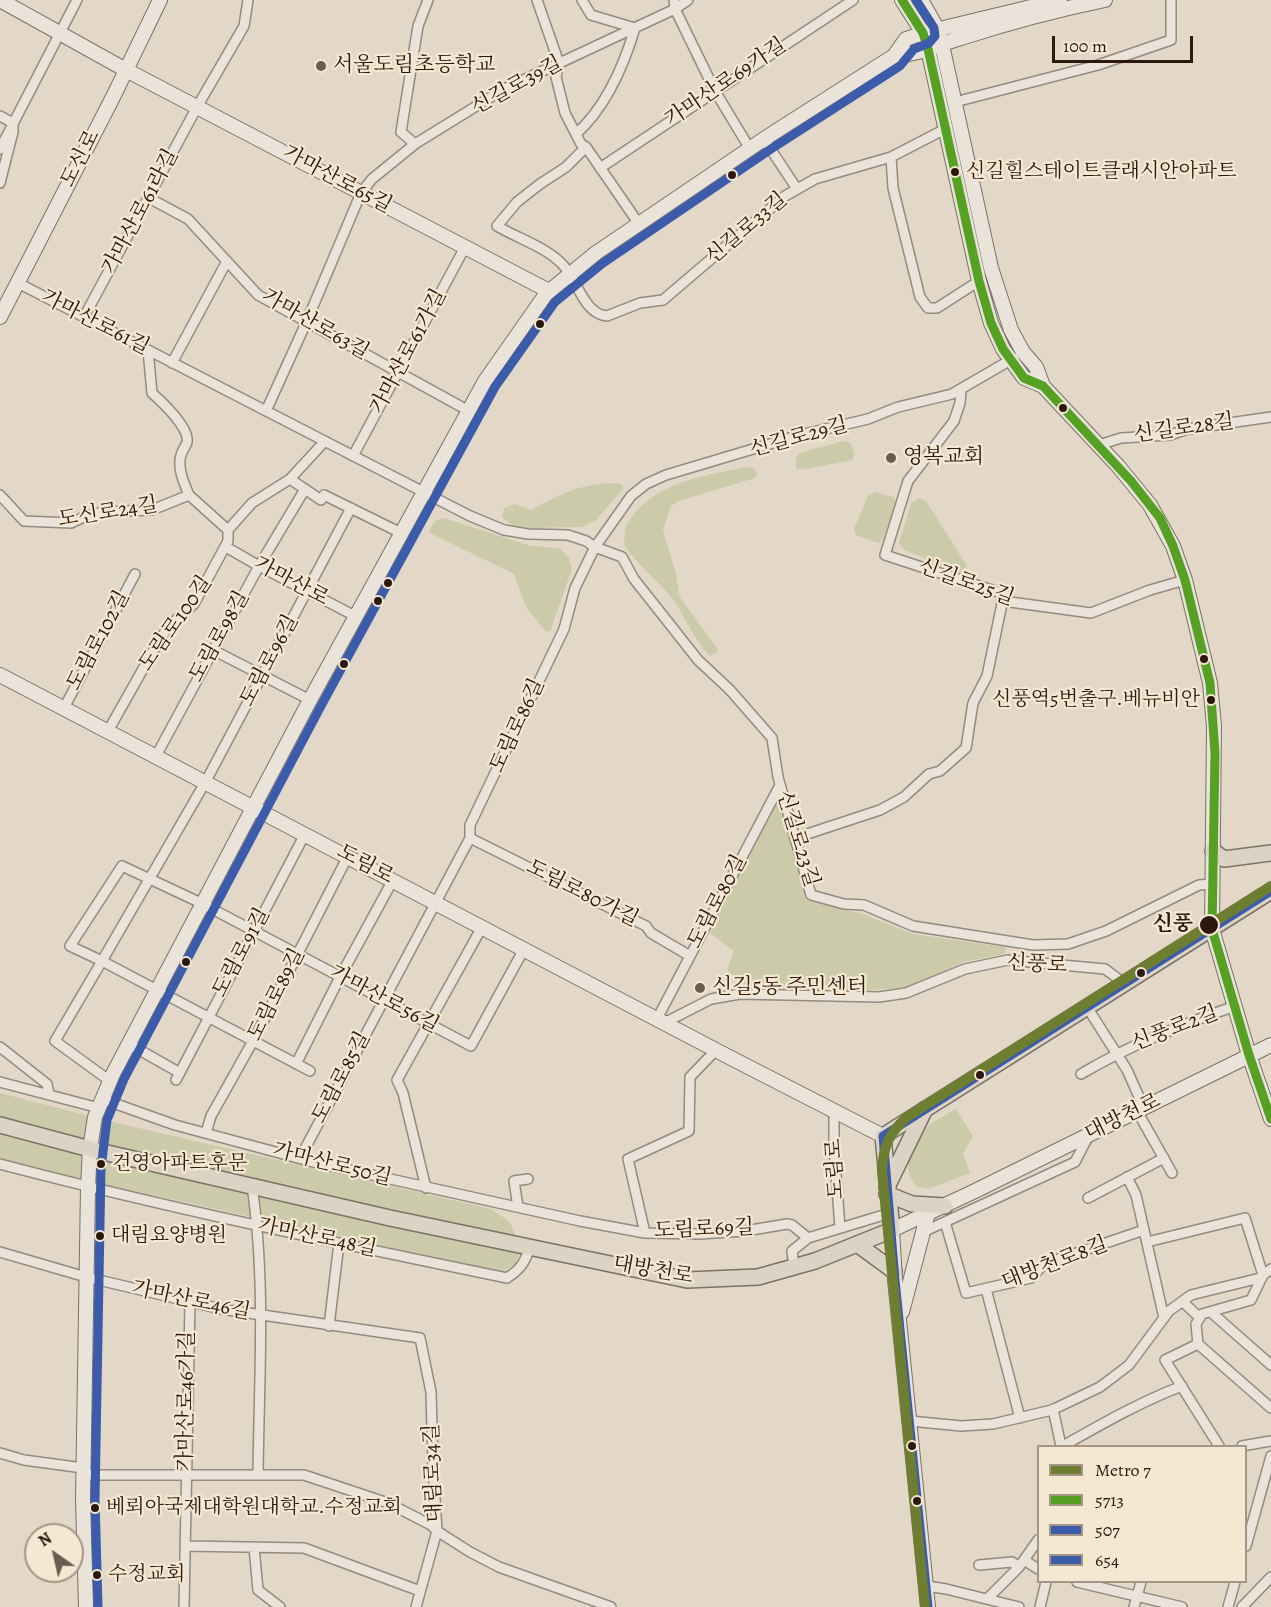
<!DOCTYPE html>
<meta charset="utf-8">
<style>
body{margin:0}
#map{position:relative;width:1271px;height:1607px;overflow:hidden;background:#e3d8c7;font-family:Alegreya,serif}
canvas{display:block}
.legend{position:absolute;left:1037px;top:1445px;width:210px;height:138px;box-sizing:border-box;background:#f5e8d2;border:2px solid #a59584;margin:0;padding:8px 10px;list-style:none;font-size:18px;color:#2d1810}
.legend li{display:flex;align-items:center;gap:12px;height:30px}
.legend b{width:30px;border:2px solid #a59584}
.north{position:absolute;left:24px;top:1523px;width:60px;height:60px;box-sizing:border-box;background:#f5e8d2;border:2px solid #a59584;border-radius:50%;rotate:326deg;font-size:16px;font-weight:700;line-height:24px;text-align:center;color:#2d1810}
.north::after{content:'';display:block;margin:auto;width:21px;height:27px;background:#6d5b50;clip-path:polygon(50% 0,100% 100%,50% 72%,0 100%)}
.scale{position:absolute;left:1052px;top:36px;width:141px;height:27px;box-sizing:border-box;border:3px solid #2d1810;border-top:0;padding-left:8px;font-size:18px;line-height:21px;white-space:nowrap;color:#2d1810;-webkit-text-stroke:4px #f5e8d2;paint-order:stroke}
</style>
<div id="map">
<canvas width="1271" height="1607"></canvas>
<ul class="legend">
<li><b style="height:8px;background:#6e7e31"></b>Metro 7</li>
<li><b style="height:8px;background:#56a123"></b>5713</li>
<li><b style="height:8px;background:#3d5bab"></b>507</li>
<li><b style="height:8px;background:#3d5bab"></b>654</li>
</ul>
<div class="north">N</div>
<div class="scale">100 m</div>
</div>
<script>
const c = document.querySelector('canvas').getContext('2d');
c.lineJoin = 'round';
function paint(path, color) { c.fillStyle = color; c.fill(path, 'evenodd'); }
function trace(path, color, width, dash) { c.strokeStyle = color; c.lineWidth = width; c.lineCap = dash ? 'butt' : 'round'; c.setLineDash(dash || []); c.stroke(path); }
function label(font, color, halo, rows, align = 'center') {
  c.font = font + ' Alegreya,"Noto Serif KR",serif'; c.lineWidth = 4.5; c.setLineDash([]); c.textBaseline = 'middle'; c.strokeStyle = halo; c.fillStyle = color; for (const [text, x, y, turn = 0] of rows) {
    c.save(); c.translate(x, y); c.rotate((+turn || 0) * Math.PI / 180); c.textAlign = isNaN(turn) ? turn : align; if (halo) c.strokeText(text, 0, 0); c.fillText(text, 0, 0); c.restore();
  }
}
const green = new Path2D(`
 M844 441 851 443 854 455 852 460 801 470 796 468V458L799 453Z
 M746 467 753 468 757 473 755 478 679 501 671 506 663 530 676 574 679 596 717 648V652L710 656C693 640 687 619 674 601 659 581 638 566 624 545 625 538 624 528 628 523 652 482 704 476 746 467Z
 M612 483 621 484 624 488 596 520 582 527 529 528 512 525 502 517 504 508 515 504 531 510C562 494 575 485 612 483Z
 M875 492 894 497 896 503 883 539 878 543 856 535 854 529 868 496Z
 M919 498 926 501 967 566 960 573 904 550 899 543 911 503Z
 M444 518 531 546 560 548 569 558 572 569 550 632 545 631 526 607 514 574 432 534 429 531 436 520Z
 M778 801 795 838 806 900 863 914 913 934 1006 947 1005 954 964 962 908 987 849 992 746 986 727 970 734 951 710 933Z
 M0 1093 117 1123 491 1209 510 1222 521 1251 515 1264 502 1272 71 1177 0 1158Z
 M956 1109 973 1136 963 1154 970 1173 928 1189 917 1187C901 1170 908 1140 928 1126 936 1120 947 1114 956 1109Z`);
const street = new Path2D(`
 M537 0 559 63 556 77 565 113 581 144 586 147 639 224
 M674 0 675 9 715 91 750 149
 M955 102 1098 65 1171 40V0
 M0 116 13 123V132L0 183
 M576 134C605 108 624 65 635 28L591 15 582 0
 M764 139 797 189
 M415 144 401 132 418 26 428 0
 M586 147 566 167 540 184 517 202 497 226C517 238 546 247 562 264 577 278 583 314 607 316L640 303 663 300 785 196 815 179 891 157 947 128
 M0 149 77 0
 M891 157 893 188 920 297 928 308H937L979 281
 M600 168 853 0
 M149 198 188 219 258 295 469 411
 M18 283 470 516 504 530 528 534 568 535 586 541 595 547 622 557 634 579 698 660 730 690 772 738 778 777 811 895 844 904 864 905 913 926 1033 945 1068 944 1106 931 1199 885 1212 884
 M84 317 197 107 244 26 248 0
 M172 363 227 261
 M961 391 960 403 954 421 908 481 885 555 1004 594 1010 602 1091 613 1150 590 1185 580
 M266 411 306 323 361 193 372 179 415 144 504 89 675 9 688 0
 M1099 445 1121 438 1170 435 1188 429 1271 417
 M353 456 465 247
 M290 479 321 500 324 495 401 533
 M0 495 24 521 71 523 84 517 102 512 152 510 189 495
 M228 530 252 503 290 479 325 441
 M226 547 259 566 355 616
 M213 650 310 700
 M64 708 135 574
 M108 731 152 653 168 627 194 604 228 541V530L189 495C184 483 177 468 181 455 182 451 186 446 187 442 190 428 162 402 152 393L148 350
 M156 756 259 566 305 489
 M470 838 646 926 651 933 690 956
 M795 838 880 810 904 797 929 774 940 771 966 748 973 703 987 676 1004 594
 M1087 1007 1127 1070 1144 1108
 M657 1019 780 785
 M664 1023 711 999 740 994 879 997 906 993 965 969 1008 960 1105 969 1125 984
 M129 1044 180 1073
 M0 1047 47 1084 49 1094
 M296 1064 340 977 393 880
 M310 1071 102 961 206 781 351 508
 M1081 1074C1130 1045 1181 1025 1235 1006
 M176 1080 305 834
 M110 1081 55 1041 102 961 70 946 122 866 201 903 471 1046 524 949
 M0 1082 99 1108
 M102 1099 175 1125 309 1161 580 1221 645 1233 700 1234 745 1231 787 1224 792 1225 808 1238
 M834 1110V1147L840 1228
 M1137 1111 1172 1173
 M206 1133 211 1116 253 1041 348 856
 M300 1158 470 838V825L564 629 575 588 595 547 631 496 646 484 666 475 800 435 868 419 898 407 952 394 1014 358
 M0 1164C168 1208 337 1243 507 1278 521 1269 525 1262 530 1247
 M1127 1177 1136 1195 1164 1318
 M252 1186C266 1281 259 1379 258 1475
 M426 1188 403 1093 397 1080 482 927
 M1088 1198 1164 1158
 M518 1207 514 1181 528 1179
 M945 1222 966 1293 1031 1278 1044 1264 1144 1230
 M923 1232 1075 1162 1089 1135
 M645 1233 628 1159 689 1131 690 1077 716 1050
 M0 1252 86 1277 221 1309 420 1338 431 1392 433 1465 437 1531 416 1607
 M794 1267 792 1251 808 1238 890 1213
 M986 1289 1020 1418
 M1183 1302 1200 1318
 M1212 1313 1271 1365
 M329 1326 339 1243
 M1198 1344 1165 1360 1219 1446
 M1198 1344 1196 1324 1202 1314 1251 1300 1263 1275 1271 1269
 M1198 1344 1271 1408
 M1053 1409 1061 1446
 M910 1421 961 1426 993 1424 1052 1410 1100 1387 1129 1365 1169 1311 1191 1295 1260 1278 1263 1275 1245 1218 1147 1242
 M1063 1446C1100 1425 1142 1401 1182 1386
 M1242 1446 1271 1441
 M0 1453 24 1460 83 1468
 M83 1475H304L388 1503 431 1525 437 1531 470 1552 499 1567 611 1607
 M185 1546 304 1548 420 1591
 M1246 1546 1271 1456
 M254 1547 258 1590 280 1607
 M1024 1560 1038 1569
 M979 1565 1012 1562 1019 1567
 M1077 1582 1182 1607
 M927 1586 946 1589 1019 1607
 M987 1599 1019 1567 1038 1540
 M184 1607 190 1302
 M1040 1607 1046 1582
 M1134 1607 1141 1582
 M1228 1607 1235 1582
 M1242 1607 1271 1577`);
const secondary = new Path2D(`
 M0 0 126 70 549 291
 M902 0 923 33 928 49 979 281 991 323 1003 349 1024 378 1043 386
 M921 0 937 28 942 45 991 268 1011 330 1023 352 1036 367 1043 386 1118 466 1150 505 1173 546 1185 580 1210 683 1214 726 1212 929 1249 1055 1271 1119
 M894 56C921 54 936 45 961 38 1008 23 1056 10 1105 0
 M0 317 114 95 160 0
 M0 675 729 1057 883 1136
 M902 1312 928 1213
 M86 1607 83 1499 88 1187 90 1149 95 1117 113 1074 310 700 485 381 546 294 596 253 764 139 894 56 906 39 923 33 1060 0
 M928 1607 895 1280 892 1230 975 1191 1271 1045`);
const primary = new Path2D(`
 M1213 851 1224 859 1271 853
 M0 1125 90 1149 390 1218 687 1280 758 1277 815 1261 892 1230 883 1136 1271 891
 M887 1187 925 1109
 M887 1194 912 1204 945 1206
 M857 1244 894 1271`);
const bus1 = new Path2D(`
 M902 0 923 33 928 49 979 281 991 323 1003 349 1024 378 1043 386 1131 481 1160 518 1173 546 1185 580 1210 683 1215 753 1212 929 1249 1055 1271 1119`);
const bus2 = new Path2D(`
 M98 1607 95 1499 101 1168 107 1120 124 1079 321 706 495 387 555 302 603 263 771 149 900 66 914 49 929 43 935 36 934 28 916 0`);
const bus3 = new Path2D(`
 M928 1607 895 1280 883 1136 1271 891`);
const metro1 = new Path2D(`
 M925 1607 882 1171C883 1147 889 1133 907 1117L1271 886`);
const markers = [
 [321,66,6,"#6d5b50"],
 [955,172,5,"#2d1810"],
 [732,175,5,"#2d1810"],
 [540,324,5,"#2d1810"],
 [1063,408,5,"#2d1810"],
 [891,458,6,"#6d5b50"],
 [388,583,5,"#2d1810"],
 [378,601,5,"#2d1810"],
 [1204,659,5,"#2d1810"],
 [344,664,5,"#2d1810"],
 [1211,700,5,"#2d1810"],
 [1209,925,10,"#2d1810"],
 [186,962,5,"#2d1810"],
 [1141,973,5,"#2d1810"],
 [700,988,6,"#6d5b50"],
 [980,1075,5,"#2d1810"],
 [101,1164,5,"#2d1810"],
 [100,1236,5,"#2d1810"],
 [912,1446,5,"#2d1810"],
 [917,1501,5,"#2d1810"],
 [95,1508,5,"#2d1810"],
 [97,1575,5,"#2d1810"]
];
const busNames = [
 ["신길힐스테이트클래시안아파트",966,172],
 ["신풍역5번출구.베뉴비안",1200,700,"right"],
 ["건영아파트후문",112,1164],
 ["대림요양병원",111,1236],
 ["베뢰아국제대학원대학교.수정교회",106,1508],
 ["수정교회",108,1575]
];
const poiNames = [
 ["서울도림초등학교",333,66],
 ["영복교회",903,458],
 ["신길5동 주민센터",712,988]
];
const streetNames = [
 ["가마산로69가길",726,83,-34],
 ["신길로39길",517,86,-28],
 ["도신로",81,159,-63],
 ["가마산로65길",337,180,28],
 ["가마산로61라길",141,212,-62],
 ["신길로33길",747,229,-40],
 ["가마산로61길",95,323,27],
 ["가마산로63길",315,325,30],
 ["가마산로61가길",409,352,-62],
 ["신길로28길",1184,429,-8],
 ["신길로29길",799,438,-15],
 ["도신로24길",108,513,-9],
 ["가마산로",291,582,28],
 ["신길로25길",966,583,20],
 ["도림로100길",176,624,-55],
 ["도림로98길",220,637,-61],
 ["도림로102길",99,641,-62],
 ["도림로96길",270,661,-62],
 ["도림로86길",518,726,-65],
 ["신길로23길",797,839,73],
 ["도림로",365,865,28],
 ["도림로80가길",582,894,27],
 ["도림로80길",718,902,-62],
 ["도림로91길",242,953,-62],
 ["신풍로",1037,965,3],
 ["도림로89길",277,995,-63],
 ["가마산로56길",384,1000,28],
 ["신풍로2길",1175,1029,-21],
 ["도림로85길",342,1078,-62],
 ["대방천로",1123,1118,-26],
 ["가마산로50길",332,1165,14],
 ["도림로",836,1169,-93],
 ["도림로69길",704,1230,-2],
 ["가마산로48길",317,1238,12],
 ["대방천로8길",1055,1264,-21],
 ["대방천로",653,1271,10],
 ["가마산로46길",191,1301,12],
 ["가마산로46가길",187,1401,-89],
 ["대림로34길",434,1473,-92]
];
const stopNames = [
 ["신풍",1193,925]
];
paint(green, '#cbcbaa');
trace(street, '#938a80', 12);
trace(secondary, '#7a7167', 16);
trace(primary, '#7a7167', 18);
trace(street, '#e9e3da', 9);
trace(secondary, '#e9e3da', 14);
trace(primary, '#dcd3c5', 15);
trace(bus1, '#56a123', 9);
trace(bus2, '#3d5bab', 9);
trace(bus3, '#3d5bab', 9);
trace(metro1, '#6e7e31', 10);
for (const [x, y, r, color] of markers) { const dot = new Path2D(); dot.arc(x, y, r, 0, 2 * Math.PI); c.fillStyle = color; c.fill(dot); trace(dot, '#f5e8d2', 2); }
label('20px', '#2d1810', '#f5e8d2', busNames, 'left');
label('21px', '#2d1810', '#f5e8d2', poiNames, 'left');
label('21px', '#2d1810', '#f5e8d2', streetNames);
label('bold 21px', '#2d1810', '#f5e8d2', stopNames, 'right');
</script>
